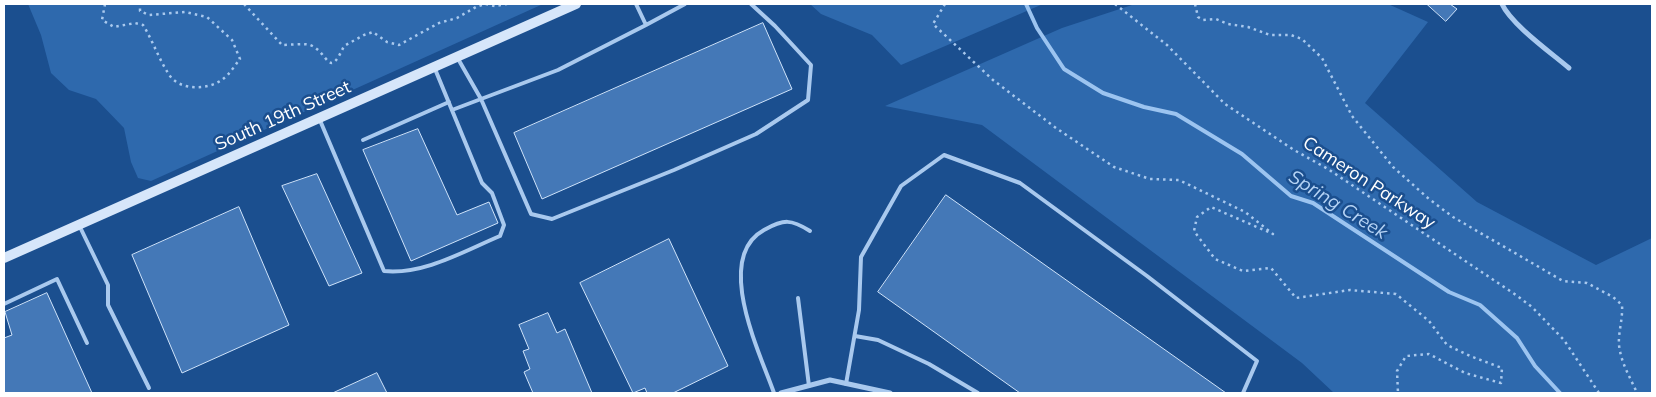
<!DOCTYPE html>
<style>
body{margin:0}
#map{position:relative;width:1656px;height:397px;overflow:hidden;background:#1b4f8f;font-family:Mulish,sans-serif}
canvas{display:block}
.frame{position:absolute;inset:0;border:5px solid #fff;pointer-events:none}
</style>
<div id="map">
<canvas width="1656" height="397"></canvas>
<div class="frame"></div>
</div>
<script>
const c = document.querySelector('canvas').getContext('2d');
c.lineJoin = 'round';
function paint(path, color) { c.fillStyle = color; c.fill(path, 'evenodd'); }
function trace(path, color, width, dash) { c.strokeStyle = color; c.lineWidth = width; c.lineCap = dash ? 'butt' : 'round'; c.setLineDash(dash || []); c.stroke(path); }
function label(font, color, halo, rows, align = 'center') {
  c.font = font + ' Mulish,sans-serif'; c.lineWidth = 5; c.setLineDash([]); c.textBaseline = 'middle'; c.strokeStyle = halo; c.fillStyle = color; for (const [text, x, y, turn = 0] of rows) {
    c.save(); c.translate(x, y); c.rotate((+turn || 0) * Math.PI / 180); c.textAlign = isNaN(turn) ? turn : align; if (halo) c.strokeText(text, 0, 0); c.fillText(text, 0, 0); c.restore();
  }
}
const green = new Path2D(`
 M28 4H543L151 181 138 178 131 162 124 128 96 99 69 90 51 73 41 35Z
 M810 4H1043L901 65 872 35 821 14Z
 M1135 4H1388L1428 22 1365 103 1477 202 1596 265 1652 238V393H1334L1302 363 982 125 885 106 1062 28Z`);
const stream = new Path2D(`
 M1026 4 1037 28 1064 69 1103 93 1144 107 1176 114 1242 154 1291 196 1313 203 1449 292 1480 305 1517 338 1535 366 1560 393`);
const building = new Path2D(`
 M1427 4H1450L1457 9 1446 21Z
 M763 23 792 89 542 199 514 133Z
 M418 129 457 215 489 202 498 223 411 261 363 150Z
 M317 174 362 273 329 286 282 186Z
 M946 195 1226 393H1020L878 292Z
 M239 207 289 325 182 373 132 255Z
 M669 239 728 366 673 393H647L645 388 633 393 580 283Z
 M47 293 92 393H4V338L12 335 5 312Z
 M548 313 557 333 565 329 592 393H533L524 372 530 369 523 351 529 349 519 325Z
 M377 373 387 393H333Z`);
const path = new Path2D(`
 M105 4 102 20 114 27 135 23 143 25C153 41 159 60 170 76 181 91 209 90 223 79 230 74 235 65 240 59L232 40 207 17 185 12 149 15 140 11V4
 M244 4 282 45C289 45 305 43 310 45 329 52 328 81 344 46L364 35 373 32 387 42 399 45 439 23 457 18 476 7 485 4 495 6 507 4
 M945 4 933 24 993 80 1056 128 1114 167 1150 179 1179 180 1245 212 1273 234 1211 207 1197 217 1194 231 1215 259 1243 271 1271 268 1296 298 1350 290 1396 294 1429 321 1447 345 1470 356 1502 368 1501 383 1465 373 1429 354 1406 356 1397 371 1398 393
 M1115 4 1167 45 1225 104 1294 150 1328 169 1516 295 1532 307 1564 340 1599 393
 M1195 4 1198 17 1203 20 1216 19 1228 24 1248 27 1270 35H1291L1302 39 1322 58 1352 116 1393 167 1429 199 1453 217 1563 281 1587 283 1613 297 1622 305C1623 319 1618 333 1619 345 1621 363 1630 377 1637 393`);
const lane = new Path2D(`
 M646 25 685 4
 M457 57 481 99 558 70 646 25 636 4
 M452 110 481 99 531 214 552 219 674 170 756 134 808 100 811 65 775 26 751 4
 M319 118 384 271C424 275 464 251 500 236L504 225 492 193 482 183 435 69
 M363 140 449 102
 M80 227 108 285V305L149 388
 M798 298 809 386
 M4 304 57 279 87 343
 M855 336 878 340 929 364 978 393
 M846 384 859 310 861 257 901 186 944 155 1020 183 1147 276 1257 361 1243 393
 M774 393C760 353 713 258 764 230 784 219 791 219 810 231`);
const street = new Path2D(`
 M1502 4C1511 24 1550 52 1569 68
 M781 393 830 380 890 393`);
const secondary = new Path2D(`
 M4 258 576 4`);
const streetNames = [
 ["South 19th Street",283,116,-24],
 ["Cameron Parkway",1369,183,33]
];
const waterNames = [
 ["Spring Creek",1338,205,32]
];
paint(green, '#2e69ad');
trace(stream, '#9cc4f0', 4);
paint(building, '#4478b7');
trace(building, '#cfe3fa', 1);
trace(path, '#a9c9ee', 2.5, [2.5, 4]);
trace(lane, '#a9c9ee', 4);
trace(street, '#a9c9ee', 5);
trace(secondary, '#d6e6fa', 10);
label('18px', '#fff', '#1b4f8f', streetNames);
label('italic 19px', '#b5d3f5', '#1b4f8f', waterNames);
</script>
